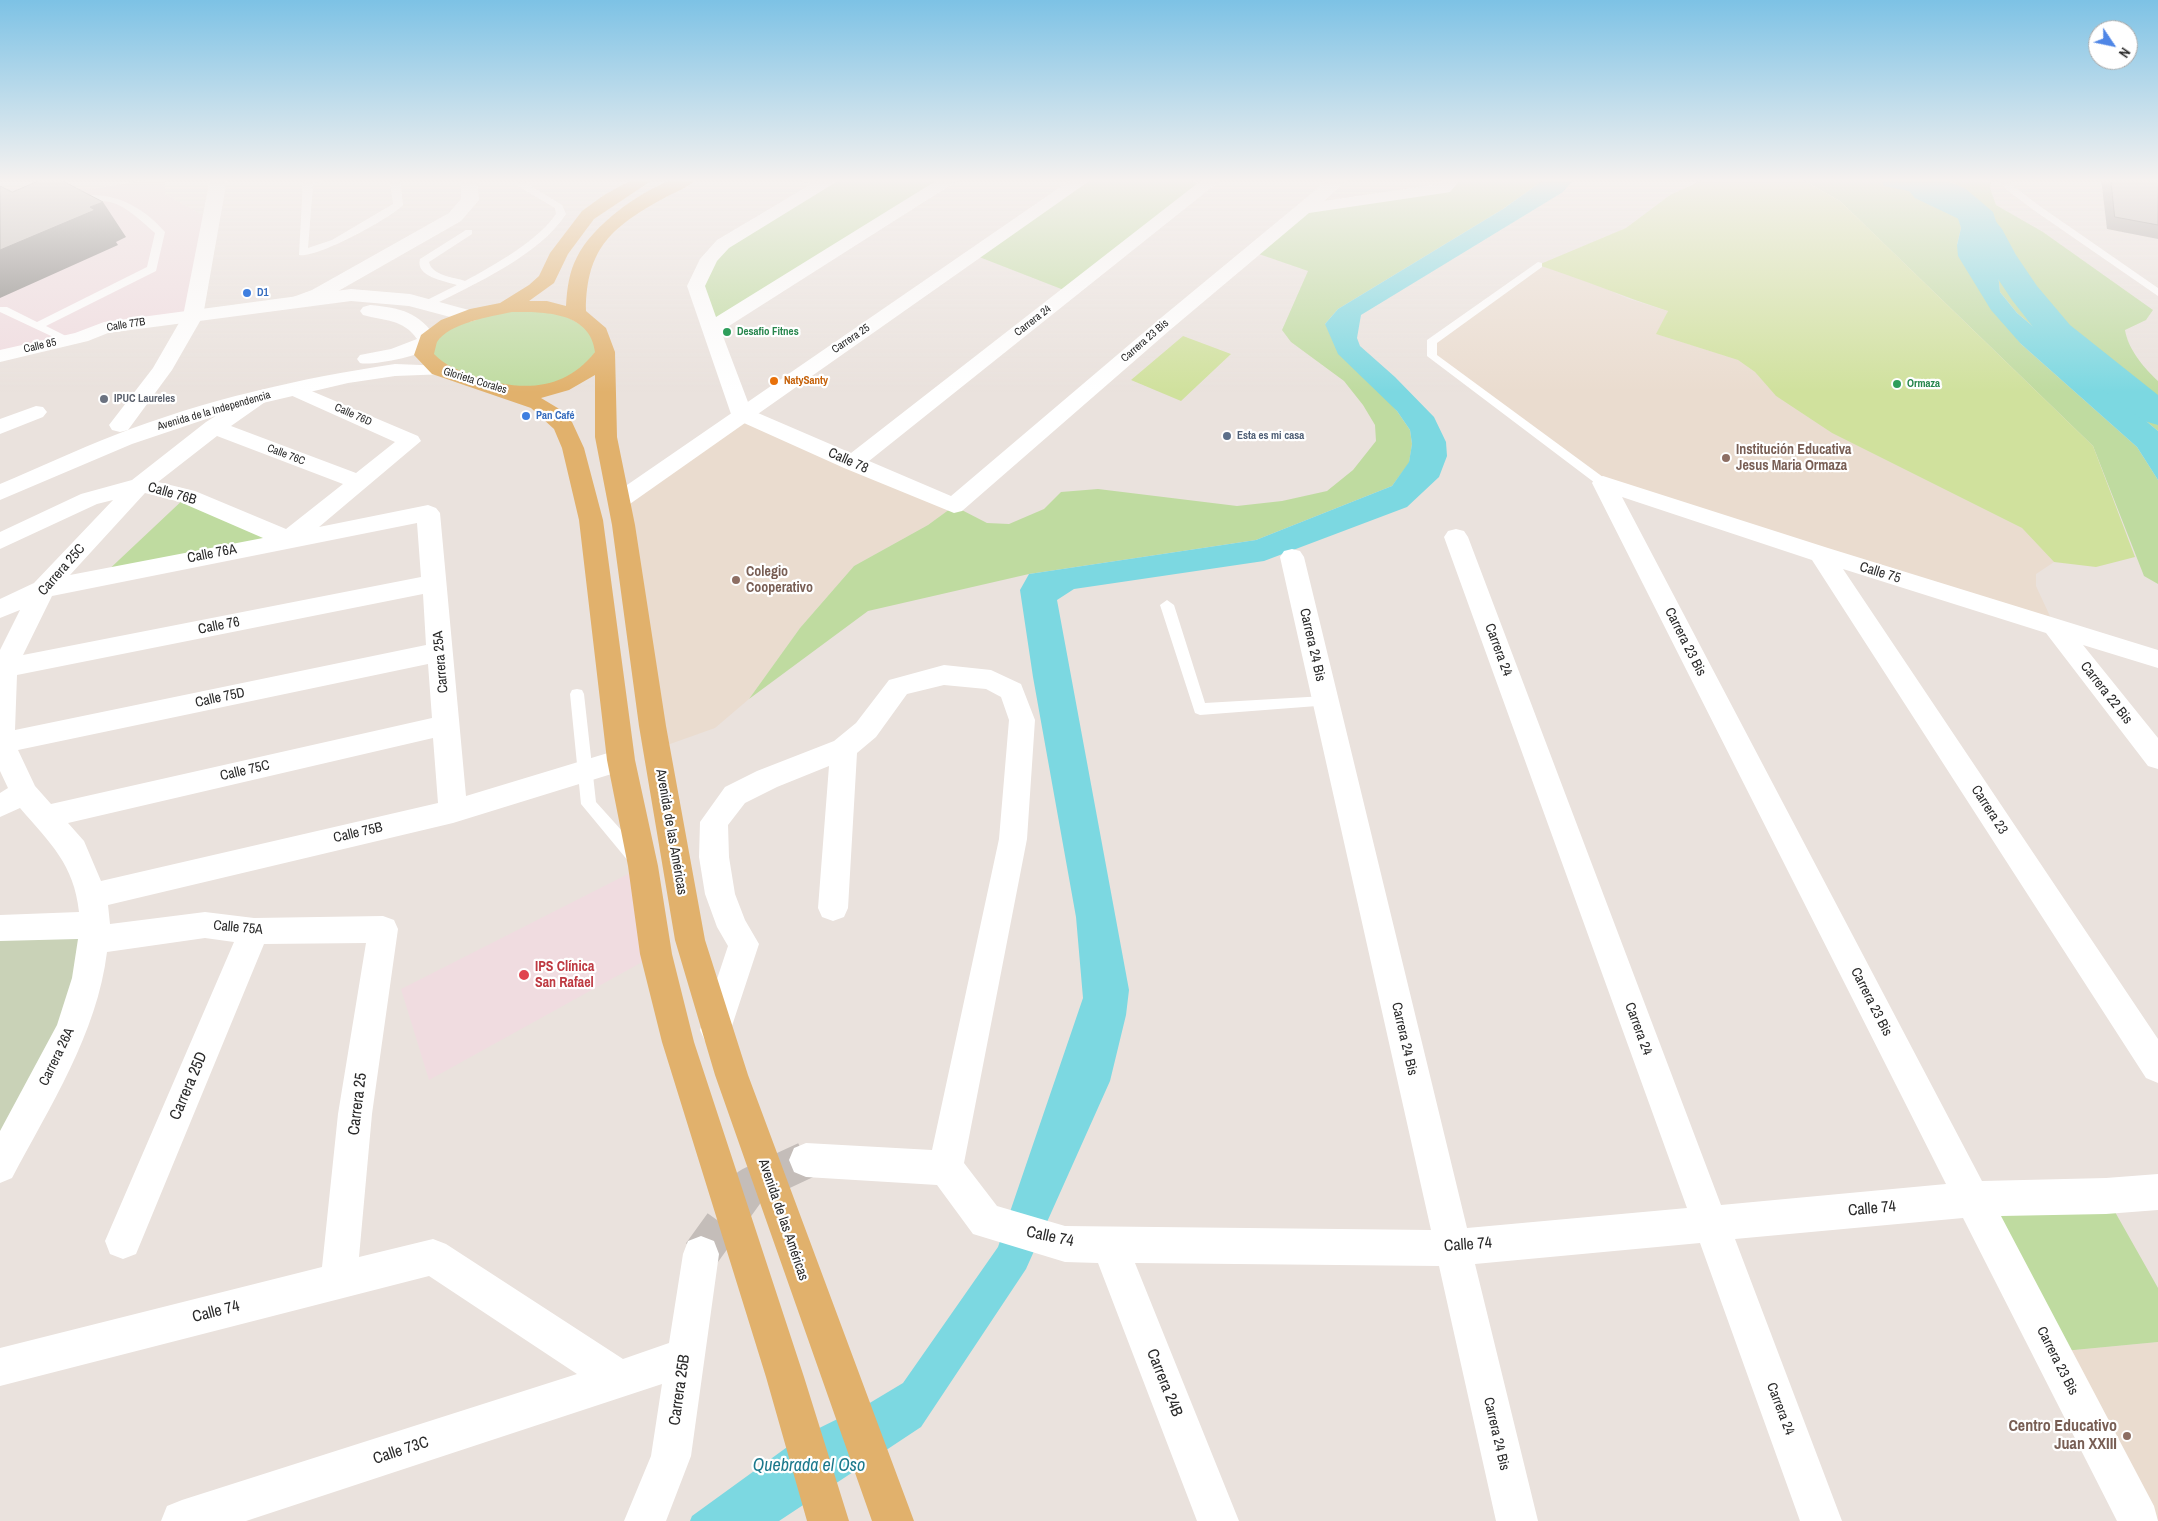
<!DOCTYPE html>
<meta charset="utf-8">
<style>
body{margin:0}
#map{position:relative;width:2158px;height:1521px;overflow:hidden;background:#eae2dd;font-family:"Archivo Narrow",sans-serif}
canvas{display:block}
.north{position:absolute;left:2088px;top:20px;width:50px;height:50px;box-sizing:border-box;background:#fff;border:1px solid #aaa;border-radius:50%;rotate:124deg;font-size:14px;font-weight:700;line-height:20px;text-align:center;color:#2a2a2a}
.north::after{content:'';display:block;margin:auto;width:18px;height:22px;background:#4f86e6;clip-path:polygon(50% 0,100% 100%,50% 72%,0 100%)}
</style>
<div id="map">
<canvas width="2158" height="1521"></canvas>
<div class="north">N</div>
</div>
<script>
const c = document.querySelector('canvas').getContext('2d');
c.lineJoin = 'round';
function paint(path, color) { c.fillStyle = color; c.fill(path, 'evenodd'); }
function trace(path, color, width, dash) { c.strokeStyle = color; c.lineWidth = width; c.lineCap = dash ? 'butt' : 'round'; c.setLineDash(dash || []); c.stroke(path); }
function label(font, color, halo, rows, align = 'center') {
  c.font = font + ' "Archivo Narrow",sans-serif'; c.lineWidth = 4.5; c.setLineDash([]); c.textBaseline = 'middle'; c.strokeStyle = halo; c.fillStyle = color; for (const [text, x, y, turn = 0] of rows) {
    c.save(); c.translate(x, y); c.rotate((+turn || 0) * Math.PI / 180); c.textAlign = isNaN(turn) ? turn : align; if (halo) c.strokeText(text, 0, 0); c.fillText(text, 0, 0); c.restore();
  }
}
const education = new Path2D(`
 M1538 265 1591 281 1626 298 1668 311 1657 334 1738 360 1755 372 1776 396 1832 433 2022 528 2054 562 2036 574V586L2055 627 1603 483 1432 356 1431 342Z
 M742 414 954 506 928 525 854 566 800 628 749 699 715 728 656 749 619 501Z
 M2158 1342V1521L2053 1352Z`);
const medical = new Path2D(`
 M153 179H165V194L211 220 193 316 154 320 0 356V204Z
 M632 872 644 961 429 1080 401 989Z`);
const green = new Path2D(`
 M833 179H952L710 329 702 272 709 259Z
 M1084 179H1186L1206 186 1069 292 974 255Z
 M1453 179H1545L1503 209 1338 309 1325 324 1397 411 1410 430 1412 444 1409 463 1392 486 1256 540 1029 574 868 611 749 699 800 628 854 566 928 525 954 506 987 523 1009 524 1044 509 1061 492 1098 489 1237 506 1282 501 1327 491 1353 470 1376 441 1375 425 1363 405 1344 381 1291 342 1282 330 1308 271 1253 252 1304 209 1444 188Z
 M1801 179H1886L1945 199 1957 209 1961 228 1957 245 2021 344 2137 447 2158 480V584L2144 576 2093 446 1840 201Z
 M1942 179H1987L1991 183 1990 188 1996 205 2043 232 2153 310 2146 320 2125 330C2128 349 2144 368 2158 381V431L2017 313 2000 292 1995 246 1998 227 1955 184Z
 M550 307 602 337 585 374 527 392 439 370 423 344 468 316Z
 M187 496 288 539 103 575Z
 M2106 1196 2158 1288V1342L2053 1352 1972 1199Z`);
const cemetery = new Path2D(`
 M0 928 94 940 0 1166Z`);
const pitch = new Path2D(`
 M1705 179H1801L1840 201 2093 446 2135 557 2096 567 2054 562 2022 528 1832 433 1776 396 1755 372 1738 360 1656 334 1668 311C1624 297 1582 279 1538 265L1626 228 1670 195Z
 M1183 336 1231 354 1181 401 1131 380Z`);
const water = new Path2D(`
 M1545 179H1574L1563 192 1361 315 1357 338 1360 346 1395 377 1434 417 1446 442 1447 456 1439 477 1407 507 1264 561 1074 589 1057 600 1129 990 1126 1015 1110 1081 1026 1269 921 1427 779 1521H690L692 1516 801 1437 868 1404 903 1383 998 1247 1083 998 1076 917 1033 677 1020 590 1029 574 1256 540 1392 486 1409 462 1412 444 1410 430 1397 411 1338 354 1325 324 1338 309 1503 209Z
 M1886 179 1919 184 1916 179H1942L1955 184 1966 189 1993 212 1998 227 1995 246 2000 292 2017 313 2158 431V480L2137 447 2021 344 1991 310 1958 256 1957 245 1961 228 1954 206 1945 199 1926 191Z`);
const river = new Path2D(`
 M1880 179H1932L1937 184 1983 206 2002 229 2016 255 2037 286 2070 325 2158 395V425L2144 421 2099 387 2044 341 2012 300 1982 255 1971 232 1961 220 1915 198 1909 191 1884 186Z`);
const minorTunnel = new Path2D(`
 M701 1254 750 1186 806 1160`);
const service = new Path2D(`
 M329 179 313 184 308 248 332 240 393 204 390 179H400L403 205C391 218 316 259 299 255L303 182 307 179Z
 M797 179H811L826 186 821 189Z
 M1999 179H2008L2013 186 2041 207 2158 288V296L2035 211 2007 190Z
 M518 182H524L562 205 566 214C540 255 473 285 431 306H423V302L457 285C445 281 415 277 420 259L466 230H472V234L429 262C432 276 454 277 465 281 493 266 539 240 556 214L555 208 518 186Z
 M89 195C119 194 145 209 165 232L156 271 46 326 70 338V342L66 343 0 312V307H7L37 322 147 267 155 233C142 222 127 206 110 202 99 199 75 206 68 200Z
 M1538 262 1542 263V267L1437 343V355L1607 480 1609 483 1607 486H1599L1427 356V340Z
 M1167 600 1174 605 1205 703 1325 696 1330 697 1332 701 1330 705 1200 715 1195 713 1160 605Z
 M577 689 582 690 584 694 596 802 641 852 643 857 641 862 635 864 629 862 581 804 570 694 572 690Z`);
const minor = new Path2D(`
 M461 179H477L479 200 461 221 326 298 300 307 293 305 290 301 293 297 312 290 449 213 461 199Z
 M820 179H841L729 248 717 261 705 286 716 317 939 179H960L721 331 751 410 851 453 1203 179H1222L869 461 951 496 1156 322 1329 179H1348L1324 201 1439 184 1443 179H1461L1450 192 1444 193 1309 213 1170 330 962 511 954 513 844 468 735 419 731 414 687 286 700 259 717 240Z
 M295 384 418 436 421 441 319 527 428 505 436 508 440 513 466 796 621 749 631 752 635 760 631 768 453 823 108 905 110 924 205 912 254 918 383 916 394 920 398 929 372 1114 359 1257 433 1239 446 1244 623 1359 669 1343 683 1254 688 1241 701 1236 714 1241 719 1254 691 1456 666 1521H624L651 1456 662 1384 246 1521H161L167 1506 182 1500 577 1374 429 1276 0 1386V1348L322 1267 338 1114 366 943 264 944 136 1254 123 1259 110 1254 105 1241 234 942 205 938 107 952C97 1034 50 1106 12 1178L0 1183V1131L57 1025 72 978 78 939 0 941V915L79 912C74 864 50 843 20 808L0 817V793L8 788 0 771V650L20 610 0 618V599L34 583 113 500 97 504 0 549V532L81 494 132 480 206 422 254 392 261 390 268 392 271 396 268 400 231 426 356 473 395 442 288 394 285 390 288 386ZM217 436 343 484 286 529 195 491 158 482ZM145 493 180 502 263 538 70 575ZM417 523 421 577 23 655 52 596ZM423 594 426 645 15 730 17 675ZM428 664 432 718 51 804 35 786 18 750ZM433 738 438 803 101 881 84 841 68 823Z
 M36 406 43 407 47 412 43 417 0 434V419Z
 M1603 476 1828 548 2158 650V668L2083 645 2158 738V769L2148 766 2046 633 1843 569 2158 1039V1083L2146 1078 1812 560 1622 497 1982 1181 2106 1178 2158 1174V1210L2106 1214 2001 1216 2154 1506 2158 1521H2117L1963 1218 1735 1239 1842 1521H1800L1700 1243 1475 1264 1538 1521H1496L1439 1266 1135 1263 1239 1521H1197L1098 1263 1065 1262 973 1234 937 1185 806 1177 794 1172 789 1160 794 1148 806 1143 932 1150 999 839 1009 720 1001 697 986 689 944 685 907 694 876 737 857 753 848 908 844 917 833 921 822 917 818 908 829 766 777 787 745 803 728 825 729 857 735 894 745 920 759 944 727 1041 716 1045 705 1041 700 1030 728 946 717 927 705 894 699 857 700 822 725 787 757 771 834 741 856 723 889 680 944 665 991 670 1021 684 1035 720 1027 839 964 1163 997 1206 1065 1226 1431 1230 1280 557 1284 551 1292 549 1300 551 1304 557 1467 1228 1687 1208 1444 537 1448 531 1456 529 1464 531 1468 537 1721 1205 1946 1184 1592 483 1595 478Z`);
const tertiary = new Path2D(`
 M210 179H227L203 316 172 370 128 430 120 432 112 430 109 425 153 368 183 316Z
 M1072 179H1092L627 506 619 508 611 506 608 501 611 496Z`);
const secondary = new Path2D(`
 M351 289 410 294 476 312 479 316 476 320 469 322 409 306 351 301 108 333 88 341 0 362V350L75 333 104 322Z
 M370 305C401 308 419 312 437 339 435 342 433 346 430 348 420 356 372 366 360 363L357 359 360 355 391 349 417 339C403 319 385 321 363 315L360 311 363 307Z
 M395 364 446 366 449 370 446 374 395 376 348 383 233 410 132 444 0 500V484C38 468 76 450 115 435 204 400 301 378 395 364Z`);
const primary = new Path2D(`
 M633 179H654L594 219 568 254 554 283 529 301H547L566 306C567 289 569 272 577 257 592 226 640 191 672 180 679 178 688 179 695 179 689 188 675 192 666 197 613 226 586 247 586 311L606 328 615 352 617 437 635 525 666 726 705 940 748 1075 914 1521H872L715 1075 675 940 639 726 612 525 595 437V375L569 390 541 398 561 410 572 422 584 448 603 520 635 760 658 866 672 954 694 1042 804 1377 849 1521H807L766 1377 662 1042 640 954 628 866 607 760 579 520 562 448 554 429 531 408 432 374 414 355 421 335 441 320 470 309 500 303 529 285 539 276 550 253 582 211 604 195ZM512 312C543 312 590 311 595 352 563 393 518 391 474 376 458 370 446 366 434 354 435 350 436 345 437 342 449 323 492 316 512 312Z`);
const wall = new Path2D(`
 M2101 179H2158V239L2107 229Z`);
const shadedWall = new Path2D(`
 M103 202 126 237 116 242 118 245 0 298V250L90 207Z`);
const building = new Path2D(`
 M43 179H59L103 202 90 207 95 210 0 250V186L12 192Z
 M2111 179H2158V225L2115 217Z`);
const markers = [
 [247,293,5,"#3f7fe0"],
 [727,332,5,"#2e9e5b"],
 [774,381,5,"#e8710a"],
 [1897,384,5,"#2e9e5b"],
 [104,399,5,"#6b7280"],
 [526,416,5,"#3f7fe0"],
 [1227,436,5,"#5c6f8a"],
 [1726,458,5,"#8d6e63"],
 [736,580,5,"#8d6e63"],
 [524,975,6,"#e0444e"],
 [2127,1436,5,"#8d6e63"]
];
const farShopnames = [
 ["D1",257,293],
 ["Pan Café",536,416]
];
const farStreetnames = [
 ["Carrera 24",1033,321,-38],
 ["Calle 77B",126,325,-9],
 ["Carrera 25",851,339,-34],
 ["Carrera 23 Bis",1145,341,-41],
 ["Calle 85",40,346,-13],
 ["Glorieta Corales",475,381,17],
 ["Avenida de la Independencia",214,411,-16],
 ["Calle 76D",353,415,24],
 ["Calle 76C",286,455,21]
];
const farLeisurenames = [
 ["Desafio Fitnes",737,332],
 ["Ormaza",1907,384]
];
const farFoodnames = [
 ["NatySanty",784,381]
];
const farWorshipnames = [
 ["IPUC Laureles",114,399]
];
const farServicenames = [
 ["Esta es mi casa",1237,436]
];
const educationNames = [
 ["Institución Educativa",1736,450],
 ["Jesus Maria Ormaza",1736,466],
 ["Colegio",746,572],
 ["Cooperativo",746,588]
];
const streetNames = [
 ["Calle 78",848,461,24],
 ["Calle 76B",172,494,16],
 ["Calle 76A",212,554,-11],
 ["Carrera 25C",62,570,-49],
 ["Calle 75",1880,573,17],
 ["Calle 76",219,626,-11],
 ["Carrera 23 Bis",1685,642,63],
 ["Carrera 24 Bis",1312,645,77],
 ["Carrera 24",1498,650,70],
 ["Carrera 25A",441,662,-95],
 ["Carrera 22 Bis",2106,693,52],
 ["Calle 75D",220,698,-12],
 ["Calle 75C",245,771,-13],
 ["Carrera 23",1989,810,57],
 ["Avenida de las Américas",671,832,80],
 ["Calle 75B",358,833,-13],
 ["Calle 75A",238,928,5],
 ["Carrera 23 Bis",1871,1002,63],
 ["Carrera 24",1638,1029,70],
 ["Carrera 24 Bis",1404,1039,77],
 ["Carrera 26A",57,1057,-64],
 ["Avenida de las Américas",783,1220,71],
 ["Carrera 23 Bis",2057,1361,63],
 ["Carrera 24",1780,1409,69],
 ["Carrera 24 Bis",1496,1434,77]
];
const healthNames = [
 ["IPS Clínica",535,967],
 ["San Rafael",535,983]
];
const nearStreetnames = [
 ["Carrera 25D",189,1086,-67],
 ["Carrera 25",358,1104,-83],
 ["Calle 74",1872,1209,-5],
 ["Calle 74",1050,1237,12],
 ["Calle 74",1468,1245,-4],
 ["Calle 74",216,1312,-14],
 ["Carrera 24B",1164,1383,68],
 ["Carrera 25B",680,1390,-82],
 ["Calle 73C",401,1451,-18]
];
const nearEducationnames = [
 ["Centro Educativo",2117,1427],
 ["Juan XXIII",2117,1445]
];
const nearWaternames = [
 ["Quebrada el Oso",809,1466]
];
paint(education, '#eadccf');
paint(medical, '#f0dce0');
paint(green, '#bfdba0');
paint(cemetery, '#c9d2b7');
paint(pitch, '#d0e19d');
paint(water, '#7cd8e1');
paint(river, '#7cd8e1');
trace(minorTunnel, '#c4bdb9', 37, [37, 19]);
paint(service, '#fff');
paint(minor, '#fff');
paint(tertiary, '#fff');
paint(secondary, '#fff');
paint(primary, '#e1b16c');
paint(wall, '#a8a39f');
paint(shadedWall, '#888582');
paint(building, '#c3beb9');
trace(building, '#888582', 1);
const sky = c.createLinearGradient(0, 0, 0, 392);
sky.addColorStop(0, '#7dc2e5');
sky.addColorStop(0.46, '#f6f2f0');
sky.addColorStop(1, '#f6f2f000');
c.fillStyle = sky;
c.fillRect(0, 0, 2158, 392);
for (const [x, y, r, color] of markers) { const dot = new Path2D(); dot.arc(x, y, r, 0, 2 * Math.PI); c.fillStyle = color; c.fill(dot); trace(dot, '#fff', 2); }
label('bold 11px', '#366cbe', '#fff', farShopnames, 'left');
label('11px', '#2a2a2a', '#fff', farStreetnames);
label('bold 11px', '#27864d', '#fff', farLeisurenames, 'left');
label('bold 11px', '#c56008', '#fff', farFoodnames, 'left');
label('bold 11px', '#5b616d', '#fff', farWorshipnames, 'left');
label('bold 11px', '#4e5e75', '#fff', farServicenames, 'left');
label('bold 14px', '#785e54', '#fff', educationNames, 'left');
label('14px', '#2a2a2a', '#fff', streetNames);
label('bold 14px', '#be3a42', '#fff', healthNames, 'left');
label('16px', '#2a2a2a', '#fff', nearStreetnames);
label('bold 16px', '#785e54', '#fff', nearEducationnames, 'right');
label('italic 18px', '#1c798c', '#fff', nearWaternames);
</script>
